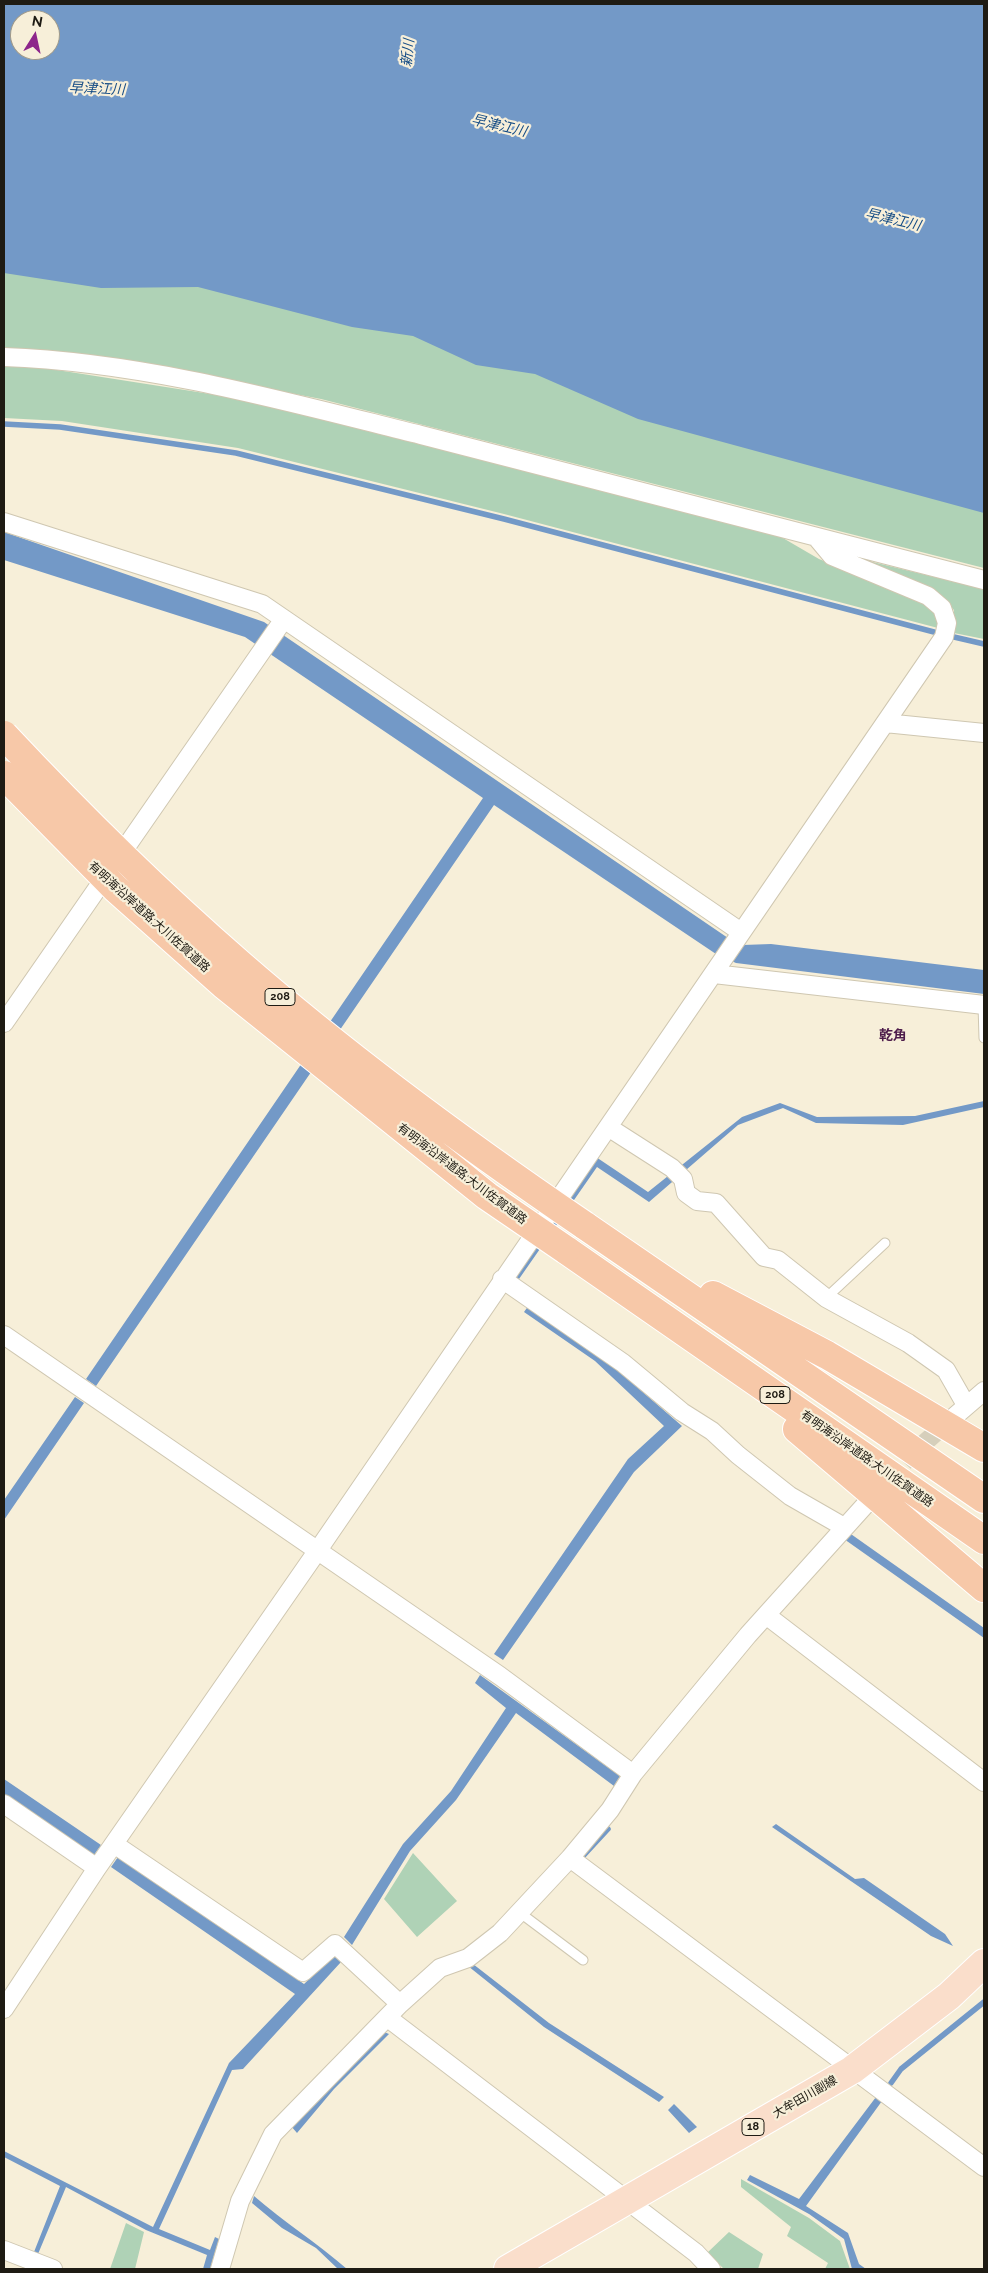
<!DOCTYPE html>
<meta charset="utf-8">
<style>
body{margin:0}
#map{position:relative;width:988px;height:2273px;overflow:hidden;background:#f7efd9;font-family:Raleway,sans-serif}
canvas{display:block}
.frame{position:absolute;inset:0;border:5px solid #1e1b13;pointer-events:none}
.north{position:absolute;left:10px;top:10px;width:50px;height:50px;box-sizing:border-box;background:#f7efd9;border:1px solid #a09a8a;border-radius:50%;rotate:10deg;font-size:14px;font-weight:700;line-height:20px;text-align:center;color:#1e1b13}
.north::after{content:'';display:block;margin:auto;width:18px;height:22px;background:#8d268b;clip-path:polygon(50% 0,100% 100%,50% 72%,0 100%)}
</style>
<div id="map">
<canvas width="988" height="2273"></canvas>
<div class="frame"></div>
<div class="north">N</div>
</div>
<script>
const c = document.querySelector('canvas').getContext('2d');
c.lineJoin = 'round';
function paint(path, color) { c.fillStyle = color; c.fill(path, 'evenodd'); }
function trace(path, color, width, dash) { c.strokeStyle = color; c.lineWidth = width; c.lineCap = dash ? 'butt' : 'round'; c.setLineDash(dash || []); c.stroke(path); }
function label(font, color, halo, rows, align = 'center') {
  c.font = font + ' Raleway,"Noto Sans JP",sans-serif'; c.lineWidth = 4.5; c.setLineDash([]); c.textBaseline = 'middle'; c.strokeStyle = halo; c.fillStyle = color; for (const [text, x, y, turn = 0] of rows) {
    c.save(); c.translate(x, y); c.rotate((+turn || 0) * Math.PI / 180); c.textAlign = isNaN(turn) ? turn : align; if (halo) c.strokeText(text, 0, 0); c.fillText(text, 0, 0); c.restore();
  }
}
const green = new Path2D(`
 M4 246 202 265 984 495V568L321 399 143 365 35 350 4 349Z
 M4 366 38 367 236 398 776 534 819 559 920 600 936 613 938 628 504 514 238 448 62 421 4 418Z
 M852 557 984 589V639L954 633V610L937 593Z
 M413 1853 457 1901 417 1937 384 1899Z
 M741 2179 809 2218 840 2241 850 2269H825L828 2263 787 2236 791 2227 741 2187Z
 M126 2223 144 2232 135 2269H110Z
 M729 2232 763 2254 758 2269H724L707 2253Z`);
const water = new Path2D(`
 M4 4H984V513L638 419 535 374 476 365 413 336 352 327 198 287 101 288 4 273ZM20 20H50V50H20Z
 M4 532 264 622 728 938 743 945 771 944 984 970V994L736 963 716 954 494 805 96 1386 86 1379 483 798 245 637 4 560Z
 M984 1101V1107L903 1125 816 1123 783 1108 738 1125 649 1202 597 1167 519 1279 514 1276 596 1157 648 1192 742 1117 780 1103 817 1117 915 1116Z
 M529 1305 600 1355 682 1426 634 1472 503 1660 494 1654 628 1459 664 1426 595 1361 524 1312Z
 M75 1397 84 1403 4 1520V1500Z
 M848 1532 984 1628V1638L844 1539Z
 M480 1675 620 1776 614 1786 516 1713 456 1800 410 1851 352 1945 344 1937 403 1844 451 1791 506 1708 475 1683Z
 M4 1779 101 1845 94 1855 4 1794Z
 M776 1824 855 1879 864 1878 945 1934 953 1946 931 1936 772 1827Z
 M118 1857 304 1984 334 1956 341 1962 243 2069 232 2070 159 2229 210 2250 215 2237 219 2239 210 2269H203L207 2255 146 2230 66 2187 38 2254 34 2252 60 2186 4 2157V2151L153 2227 229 2063 295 1994 111 1867Z
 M473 1964 549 2023 664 2097 659 2102 544 2027 468 1966Z
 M384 2032 389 2034 334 2089 297 2133 291 2126Z
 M876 2097 882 2101 806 2206 848 2233 859 2264 866 2269H852L844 2239 809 2214 747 2180 750 2175 799 2199Z
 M674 2104 697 2127 689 2133 668 2110Z
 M254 2196C284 2222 317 2243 347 2269H338L316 2248 282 2228 252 2203Z`);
const stream = new Path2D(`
 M4 424 60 427 236 453 504 519 934 632
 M954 637 984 644
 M584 1855 608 1829
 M891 2083 901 2069 984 2002`);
const minorTunnel = new Path2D(`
 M886 1483 911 1455 951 1419`);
const service = new Path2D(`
 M983 1005 984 1038
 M826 1298 885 1243
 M519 1912 583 1960`);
const minor = new Path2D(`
 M4 357C145 362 284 401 421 435 609 482 796 533 984 580
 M4 522 262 604 741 932
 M885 723 984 733
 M714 974 984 1005
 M4 1023 284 619
 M608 1127 672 1168 683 1179 686 1193 697 1201 716 1203 764 1257 778 1260 826 1298 908 1343 946 1370 966 1405
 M502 1279 623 1363 682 1412 712 1431 738 1455 790 1496 844 1527
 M4 1335 500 1676 633 1774
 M955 1416 984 1391
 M766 1615 984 1782
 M4 1804 97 1868
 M114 1844 303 1972 335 1944 400 2004
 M570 1858 984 2167
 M4 2009 97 1868 318 1550 944 637 947 623 942 608 928 596 832 556 817 538
 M388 2018 696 2253 711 2269
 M4 2250 53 2269
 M220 2269 240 2201 273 2134 400 2004 440 1968 468 1958 500 1933 570 1858 610 1810 633 1774 748 1635 866 1504`);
const primary = new Path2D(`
 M508 2269 852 2070 949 1996 984 1963`);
const motorway = new Path2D(`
 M584 1225 984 1499
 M566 1250 984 1540
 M713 1295 827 1355 984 1448
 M797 1429 984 1588`);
const motorwayBridge = new Path2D(`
 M4 735C79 815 157 892 240 964 348 1058 465 1144 584 1225
 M4 775 115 888 224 985 487 1196 566 1250`);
const shields = [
 [280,997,30],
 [775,1395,30],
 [753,2127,22]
];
const shieldNames = [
 ["208",280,997],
 ["208",775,1395],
 ["18",753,2127]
];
const streetNames = [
 ["有明海沿岸道路;大川佐賀道路",149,917,42],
 ["有明海沿岸道路;大川佐賀道路",462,1174,37],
 ["有明海沿岸道路;大川佐賀道路",867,1459,35],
 ["大牟田川副線",805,2097,-30]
];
const waterNames = [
 ["新川",408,53,-84],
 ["早津江川",97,89,2],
 ["早津江川",499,126,13],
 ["早津江川",893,220,13]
];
const neighbourhoodNames = [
 ["乾角",893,1036]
];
paint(green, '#afd2b6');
paint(water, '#7399c7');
trace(stream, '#7399c7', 5.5);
trace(minorTunnel, '#d6cfbb', 18, [18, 9]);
trace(service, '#cfc7b1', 11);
trace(minor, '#cfc7b1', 20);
trace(primary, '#fff', 30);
trace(motorway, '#fff', 30);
trace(service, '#fff', 9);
trace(minor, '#fff', 18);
trace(primary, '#fadecb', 28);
trace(motorway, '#f7c8a8', 28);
trace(motorwayBridge, '#fff', 30, []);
trace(motorwayBridge, '#f7c8a8', 28);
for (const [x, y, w] of shields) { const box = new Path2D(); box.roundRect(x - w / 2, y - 8.5, w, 17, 4); c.fillStyle = '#f7efd9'; c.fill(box); trace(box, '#1e1b13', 1); }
label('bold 11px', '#1e1b13', null, shieldNames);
label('12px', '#1e1b13', '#f7efd9', streetNames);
label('italic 14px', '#154c85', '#f7efd9', waterNames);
label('bold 14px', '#4d1c4b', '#f7efd9', neighbourhoodNames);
</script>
